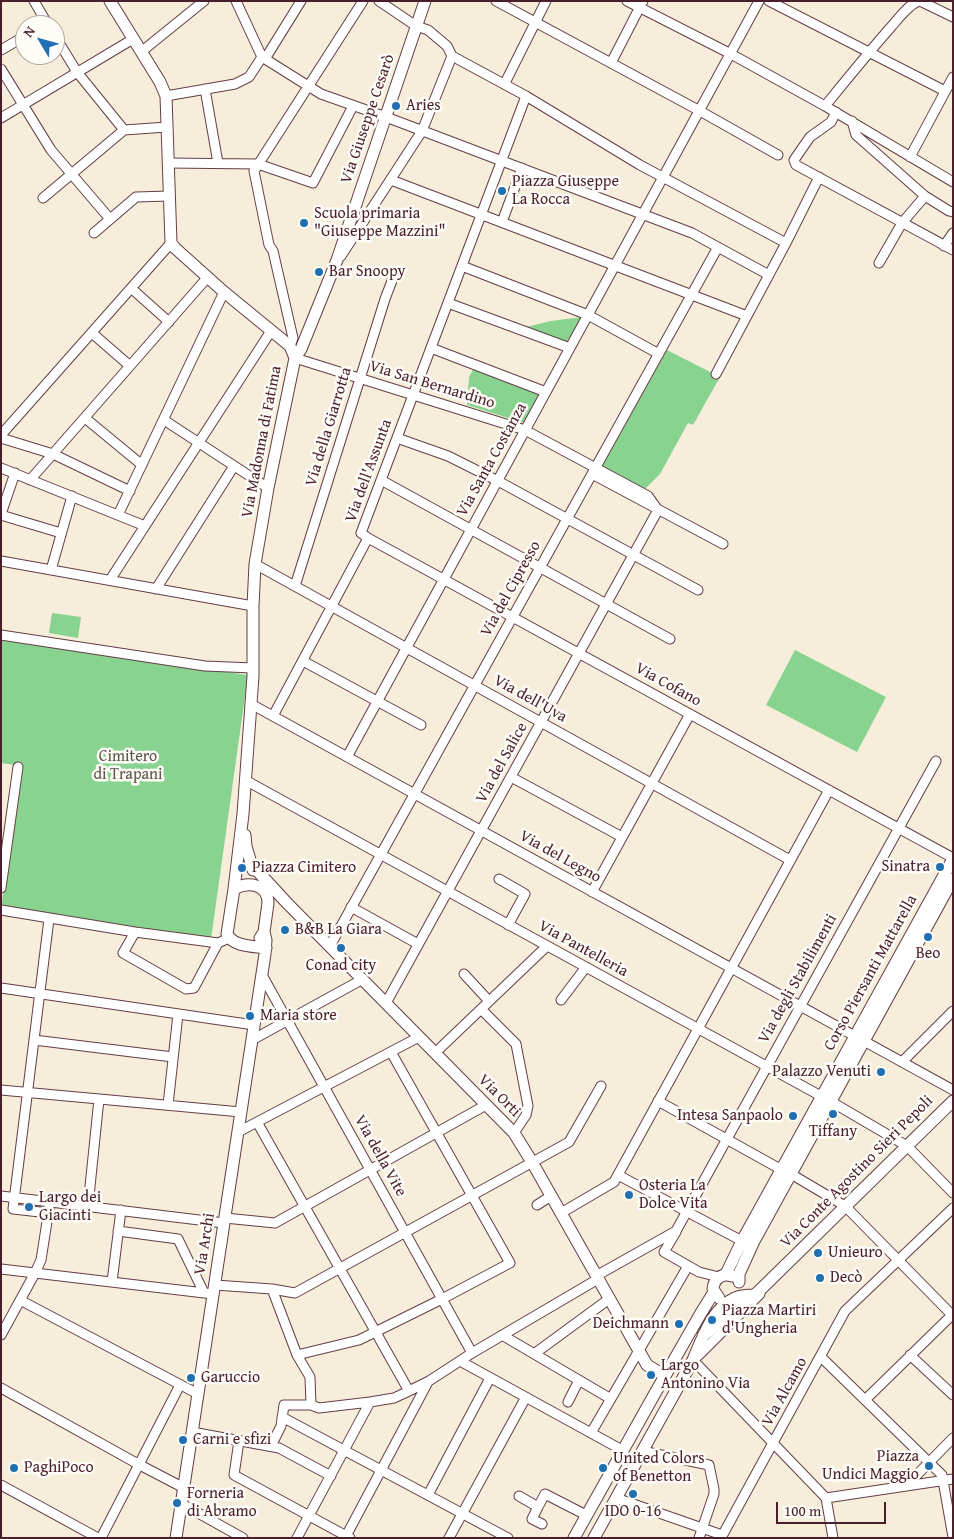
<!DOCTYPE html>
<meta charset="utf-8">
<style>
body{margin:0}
#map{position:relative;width:954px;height:1539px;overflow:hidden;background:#f6eedb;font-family:"Gentium Book Plus",serif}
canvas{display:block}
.frame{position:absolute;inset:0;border:2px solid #4a1f2b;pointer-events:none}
.north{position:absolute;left:15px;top:15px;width:50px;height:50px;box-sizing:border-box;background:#fdfcf7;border:1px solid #b5a4a5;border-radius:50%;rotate:307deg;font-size:14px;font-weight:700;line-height:20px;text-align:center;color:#4a1f2b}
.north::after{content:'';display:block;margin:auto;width:18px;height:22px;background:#1f6fb2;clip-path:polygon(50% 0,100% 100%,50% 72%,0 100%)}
.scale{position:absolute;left:776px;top:1502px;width:110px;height:22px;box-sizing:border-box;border:2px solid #4a1f2b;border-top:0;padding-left:6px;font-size:15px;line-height:18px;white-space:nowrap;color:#4a1f2b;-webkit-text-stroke:4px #fdfcf7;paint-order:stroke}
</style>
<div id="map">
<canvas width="954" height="1539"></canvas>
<div class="frame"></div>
<div class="north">N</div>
<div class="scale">100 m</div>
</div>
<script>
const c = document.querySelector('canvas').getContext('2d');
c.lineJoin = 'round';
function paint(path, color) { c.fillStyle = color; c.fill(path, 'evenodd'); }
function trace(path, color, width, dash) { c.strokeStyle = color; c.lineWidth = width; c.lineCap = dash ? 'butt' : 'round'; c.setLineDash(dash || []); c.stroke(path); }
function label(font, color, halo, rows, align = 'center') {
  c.font = font + ' "Gentium Book Plus",serif'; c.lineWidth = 5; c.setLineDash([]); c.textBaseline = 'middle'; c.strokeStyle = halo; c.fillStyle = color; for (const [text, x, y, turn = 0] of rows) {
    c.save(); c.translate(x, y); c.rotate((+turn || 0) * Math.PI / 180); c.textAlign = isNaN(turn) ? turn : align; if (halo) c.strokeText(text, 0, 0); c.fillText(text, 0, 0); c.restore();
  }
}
const green = new Path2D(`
 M582 317 567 342 526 327 551 321Z
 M667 350 720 377 693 425 688 423 660 474 644 490 602 466Z
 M474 368 539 393 524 423 467 405 469 377Z
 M52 613 81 617 78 638 49 633Z
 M1 638 248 675 211 939 1 908 22 766 1 763Z
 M795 650 886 697 857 752 766 705Z`);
const street = new Path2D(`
 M34 1 48 25
 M236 1 262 57 321 94 386 117 692 233 769 275
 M379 1 416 26 428 30 447 46 452 56
 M496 1 700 111 778 155
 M627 1 731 54 825 106 953 182
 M769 1 945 91
 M920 1 953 17
 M55 36 77 72 124 130
 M1 50 25 36
 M141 52 204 1
 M452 56 526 96 640 165 786 243
 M265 59 301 1
 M611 63 643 1
 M1 69 51 150 110 219
 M505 83 546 1
 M205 89 218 163
 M166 96 235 84 249 77 262 57
 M825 106C847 79 868 53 891 27 898 19 908 5 919 1
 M836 112 831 122 810 137 794 160 796 165 953 250
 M1 118 133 39
 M852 121 856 135 925 196 949 211 953 212
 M910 157 953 77
 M168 163 258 164 313 183 353 106
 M391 180 747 316
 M43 198 124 130 167 127
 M502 222 522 168
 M94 233 136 197 169 196
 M944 246 953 233
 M341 256 422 131 452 56
 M879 263 902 223 925 196
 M462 266 588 315 659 354
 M131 288 169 322
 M448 303 570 348
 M92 333 130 366
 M290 346 293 338 273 251 269 245 254 171 363 1
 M431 348 546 392
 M295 358 525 430 648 496 658 510
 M716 374 786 243 819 177
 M85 418 142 465
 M164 420 268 488
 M1 435 171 243
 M1 438 53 454 130 491
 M397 438 448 456 498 481 698 590
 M1 468 145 526
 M592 474 723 544
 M30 480 207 278
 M381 480 670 639
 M1 514 15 473
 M1 515 61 533
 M118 515 224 292
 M368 538 953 858
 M1 561 253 606
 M255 564 790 860
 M51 570 72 496
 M110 580 271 331
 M295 586 385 299 393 278
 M156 589 234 466
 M1 635 205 666 253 668
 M303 661 421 725
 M251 704 953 1090
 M273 716 368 538 361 533 526 96
 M347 757 759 1
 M511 777 622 837
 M245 780 830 1101 907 1146 953 1193
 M499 879 525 894 508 925
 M1 888 18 767
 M592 892 690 714
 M351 907 418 944
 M1 910 135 932 218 943
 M135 932 123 953 186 989 194 988 218 943 229 938
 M330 946 718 247
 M464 974 489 1001
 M262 975 472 1353
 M1 988 254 1025
 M561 1000 586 967
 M386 1003 658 510
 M481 1009 516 1044 528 1106 526 1115 514 1133
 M34 1040 173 1057
 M252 1040 363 979
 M435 1053 547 946
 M902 1062 953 1011
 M1 1090 241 1112
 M658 1101 782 1170
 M168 1105 178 1014
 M257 1122 409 1391
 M238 1132 419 1037
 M791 1174 845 1206 953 1316
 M618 1175 742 1241
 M1 1196 224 1223
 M537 1205 551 1196
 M88 1206 99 1099
 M49 1213 13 1209 49 919
 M561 1213 614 1182 829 790
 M225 1218 275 1223 486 1105
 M118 1231 178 1239 204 1293
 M676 1232 664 1252 699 1272 719 1277
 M1 1269 213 1294
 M596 1276 676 1231 936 761
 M112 1282 121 1210
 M215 1285 272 1289 295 1293 569 1142 601 1086
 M760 1294 701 1353 693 1360 826 1498 833 1538
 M20 1300 198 1394
 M1 1335 35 1273 41 1260 49 1209
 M502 1335 611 1399
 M534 1354 609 1299
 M297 1355 359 1340 442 1299 510 1263 391 1052
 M910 1355 953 1395
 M821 1357 942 1475 953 1537
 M460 1361 622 1450
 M1 1388 138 1464 184 1488
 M865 1400 953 1314
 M568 1402 579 1380
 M311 1405 319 1408 370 1402 394 1398 409 1391 429 1381 472 1353 598 1279
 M282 1417 508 1538
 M192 1432 279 1448 331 1476
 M591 1433 688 1266
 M239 1441 234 1475 350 1538
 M271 1446 281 1426 284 1405H311L310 1377 297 1355 272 1289
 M642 1451 709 1465 714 1489V1494L699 1538
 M1 1485 98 1538
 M906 1486 953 1438
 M428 1495 490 1378
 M519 1496 538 1507 545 1494 586 1515
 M616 1498 722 1535
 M826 1498 953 1479
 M182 1504 243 1538
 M538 1507 532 1519 542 1524
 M101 1538 180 1385
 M297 1538 370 1402
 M345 1538 428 1382
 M449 1538 526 1397
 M721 1538 845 1311 953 1208`);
const secondary = new Path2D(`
 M110 1 160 82 166 96 171 243 175 248 224 292 290 346 295 358 268 488 255 564 253 606V676L243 814 234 889 227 934C233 947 254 946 266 948
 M295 358 301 349 337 260 425 1
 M245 835 246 846 253 870
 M251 864 286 902 514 1133 532 1162 647 1365 665 1376
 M234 889C248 881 268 884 268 903L264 932 260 938
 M726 1274 742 1241 953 859
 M739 1282V1274L754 1241 953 879
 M719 1298 713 1289C714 1278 722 1273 732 1276
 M703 1336 728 1314 758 1292 953 1101
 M176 1538 265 954 266 940 264 932
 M574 1538 654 1395 701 1313 714 1292
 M594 1538 693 1360C702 1339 712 1308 735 1298 741 1295 748 1295 754 1295`);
const markers = [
 [396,106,5,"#1f6fb2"],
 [502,191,5,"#1f6fb2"],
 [304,223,5,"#1f6fb2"],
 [319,272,5,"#1f6fb2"],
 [940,867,5,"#1f6fb2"],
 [242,868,5,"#1f6fb2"],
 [285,930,5,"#1f6fb2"],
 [928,937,5,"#1f6fb2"],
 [341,948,5,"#1f6fb2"],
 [250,1016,5,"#1f6fb2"],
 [881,1072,5,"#1f6fb2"],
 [833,1114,5,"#1f6fb2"],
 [793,1116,5,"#1f6fb2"],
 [629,1195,5,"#1f6fb2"],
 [29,1207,5,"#1f6fb2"],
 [818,1253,5,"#1f6fb2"],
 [820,1278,5,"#1f6fb2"],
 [712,1320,5,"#1f6fb2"],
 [679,1324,5,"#1f6fb2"],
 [651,1375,5,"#1f6fb2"],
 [191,1378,5,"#1f6fb2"],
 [183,1440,5,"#1f6fb2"],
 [929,1466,5,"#1f6fb2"],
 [14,1468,5,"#1f6fb2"],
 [603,1468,5,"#1f6fb2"],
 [633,1494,5,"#1f6fb2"],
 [177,1503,5,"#1f6fb2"]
];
const poiNames = [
 ["Aries",406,106],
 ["Piazza Giuseppe",512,182],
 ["La Rocca",512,200],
 ["Scuola primaria",314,214],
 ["\"Giuseppe Mazzini\"",314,232],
 ["Bar Snoopy",329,272],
 ["Sinatra",930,867,"right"],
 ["Piazza Cimitero",252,868],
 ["B&B La Giara",295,930],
 ["Beo",928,954,"center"],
 ["Conad city",341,966,"center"],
 ["Maria store",260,1016],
 ["Palazzo Venuti",871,1072,"right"],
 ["Intesa Sanpaolo",783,1116,"right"],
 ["Tiffany",833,1132,"center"],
 ["Osteria La",639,1186],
 ["Dolce Vita",639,1204],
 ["Largo dei",39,1198],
 ["Giacinti",39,1216],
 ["Unieuro",828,1253],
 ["Decò",830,1278],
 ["Piazza Martiri",722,1311],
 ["d'Ungheria",722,1329],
 ["Deichmann",669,1324,"right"],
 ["Largo",661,1366],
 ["Antonino Via",661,1384],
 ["Garuccio",201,1378],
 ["Carni e sfizi",193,1440],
 ["Piazza",919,1457,"right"],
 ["Undici Maggio",919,1475,"right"],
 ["United Colors",613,1459],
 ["of Benetton",613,1477],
 ["PaghiPoco",24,1468],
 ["Forneria",187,1494],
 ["di Abramo",187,1512],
 ["IDO 0-16",633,1512,"center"]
];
const streetNames = [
 ["Via Giuseppe Cesarò",368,119,-71],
 ["Via San Bernardino",432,385,17],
 ["Via della Giarrotta",329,427,-73],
 ["Via Madonna di Fatima",262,442,-79],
 ["Via Santa Costanza",492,460,-61],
 ["Via dell'Assunta",369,471,-70],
 ["Via del Cipresso",511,589,-61],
 ["Via Cofano",668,685,29],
 ["Via dell'Uva",530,699,29],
 ["Via del Salice",502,763,-61],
 ["Via del Legno",560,857,29],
 ["Via Pantelleria",583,949,29],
 ["Corso Piersanti Mattarella",871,973,-61],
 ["Via degli Stabilimenti",798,979,-61],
 ["Via Orti",499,1096,45],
 ["Via della Vite",380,1156,61],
 ["Via Conte Agostino Sieri Pepoli",857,1172,-45],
 ["Via Archi",205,1244,-81],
 ["Via Alcamo",785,1392,-61]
];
const parkNames = [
 ["Cimitero",128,757],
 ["di Trapani",128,775]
];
paint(green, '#88d390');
trace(street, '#643e45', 11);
trace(secondary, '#643e45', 13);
trace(street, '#fff', 9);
trace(secondary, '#fff', 11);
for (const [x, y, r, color] of markers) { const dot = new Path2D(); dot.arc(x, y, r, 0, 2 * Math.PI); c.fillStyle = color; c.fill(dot); trace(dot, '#fdfcf7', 2); }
label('16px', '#4a1f2b', '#fdfcf7', poiNames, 'left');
label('16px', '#4a1f2b', '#fdfcf7', streetNames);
label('16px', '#5d5549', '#fdfcf7', parkNames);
</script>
